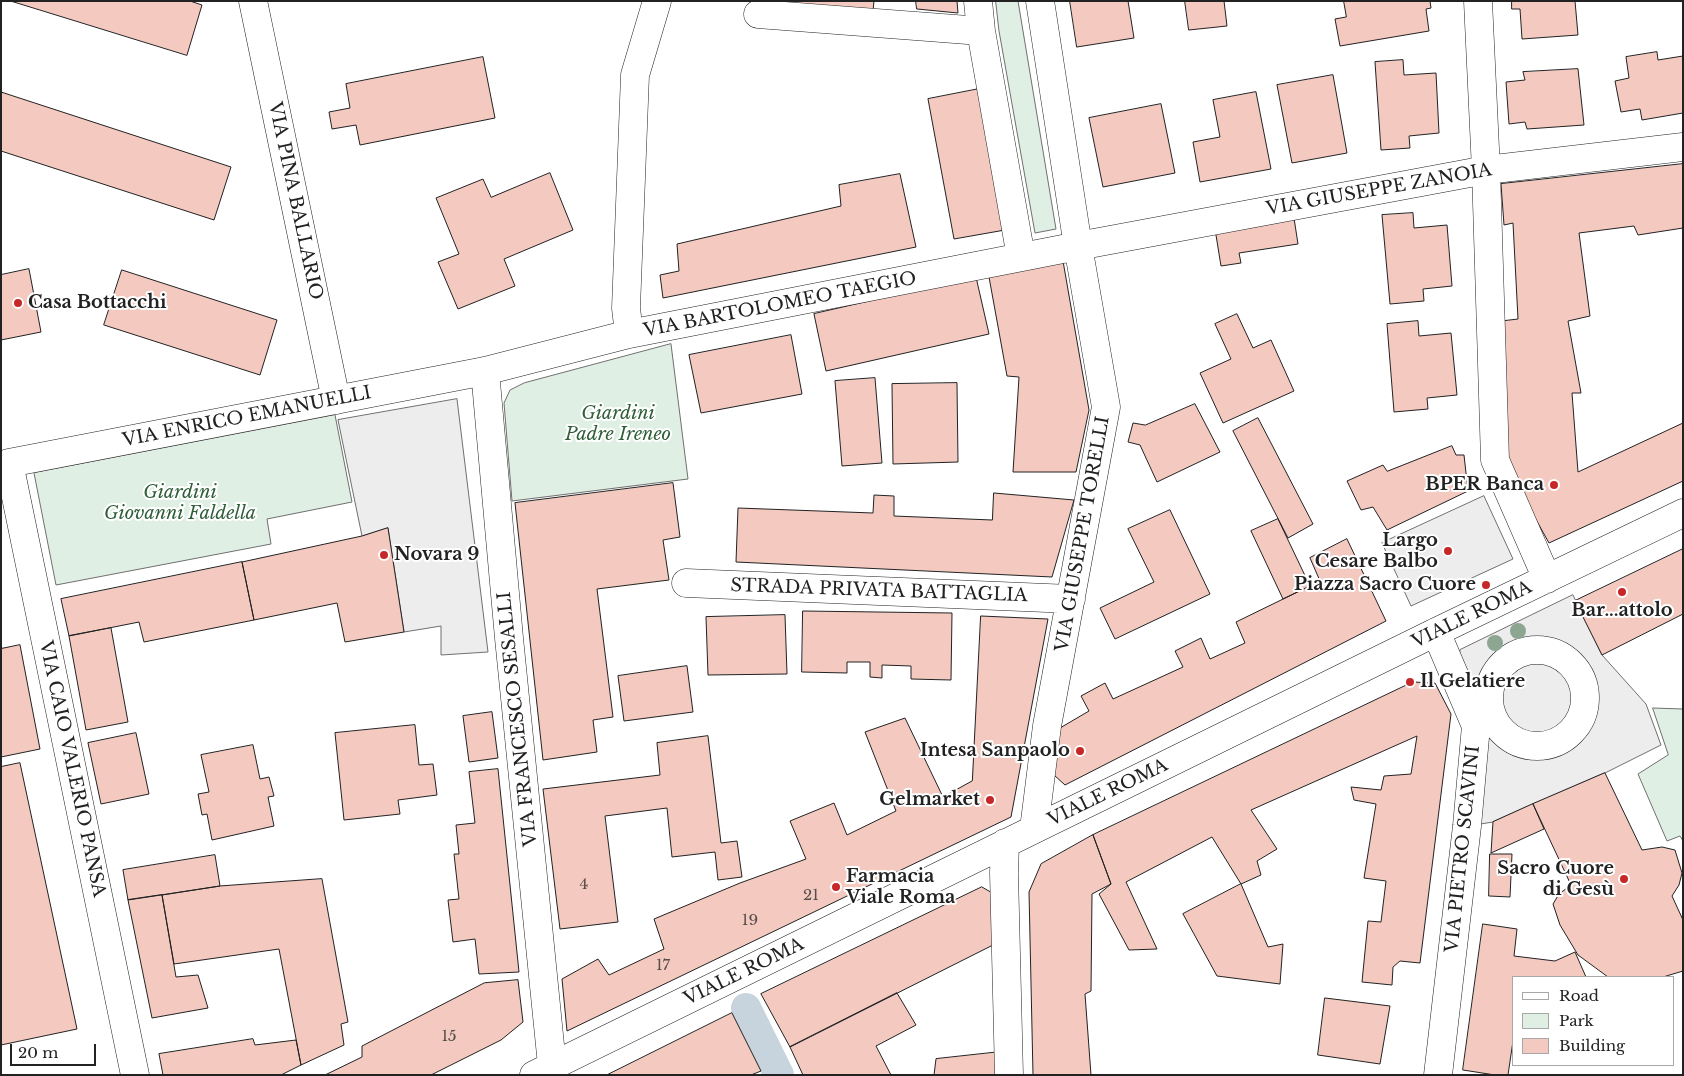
<!DOCTYPE html>
<meta charset="utf-8">
<style>
body{margin:0}
#map{position:relative;width:1684px;height:1076px;overflow:hidden;background:#fff;font-family:"Libre Baskerville",serif}
canvas{display:block}
.frame{position:absolute;inset:0;border:2px solid #222;pointer-events:none}
.legend{position:absolute;left:1512px;top:976px;width:162px;height:90px;box-sizing:border-box;background:#fff;border:1px solid #a7a7a7;margin:0;padding:6px 9px;list-style:none;font-size:15px;color:#222}
.legend li{display:flex;align-items:center;gap:10px;height:25px}
.legend b{width:25px;border:1px solid #a7a7a7}
.scale{position:absolute;left:10px;top:1044px;width:86px;height:22px;box-sizing:border-box;border:2px solid #222;border-top:0;padding-left:6px;font-size:15px;line-height:18px;white-space:nowrap;color:#222;-webkit-text-stroke:4px #fff;paint-order:stroke}
</style>
<div id="map">
<canvas width="1684" height="1076"></canvas>
<div class="frame"></div>
<ul class="legend">
<li><b style="height:6px;background:#fff"></b>Road</li>
<li><b style="height:14px;background:#e0efe3"></b>Park</li>
<li><b style="height:14px;background:#f3c9c0"></b>Building</li>
</ul>
<div class="scale">20 m</div>
</div>
<script>
const c = document.querySelector('canvas').getContext('2d');
c.lineJoin = 'round';
function paint(path, color) { c.fillStyle = color; c.fill(path, 'evenodd'); }
function trace(path, color, width, dash) { c.strokeStyle = color; c.lineWidth = width; c.lineCap = dash ? 'butt' : 'round'; c.setLineDash(dash || []); c.stroke(path); }
function label(font, color, halo, rows, align = 'center') {
  c.font = font + ' "Libre Baskerville",serif'; c.lineWidth = 4; c.setLineDash([]); c.textBaseline = 'middle'; c.strokeStyle = halo; c.fillStyle = color; for (const [text, x, y, turn = 0] of rows) {
    c.save(); c.translate(x, y); c.rotate((+turn || 0) * Math.PI / 180); c.textAlign = isNaN(turn) ? turn : align; if (halo) c.strokeText(text, 0, 0); c.fillText(text, 0, 0); c.restore();
  }
}
const green = new Path2D(`
 M996 1H1018L1056 229 1035 233 999 31Z
 M671 344 688 479 512 501 504 403 510 390 524 383Z
 M335 415 352 502 267 519 271 544 56 585 34 473Z
 M1653 708 1683 709V841L1680 836 1667 841 1638 774 1668 755Z`);
const parking = new Path2D(`
 M457 399 488 652 441 655V626L404 632 388 528 362 536 338 420Z
 M1484 496 1513 559 1411 606 1382 543Z
 M1573 595 1602 655 1646 704 1661 745 1605 773 1493 822 1474 825 1459 659 1460 650Z`);
const canal = new Path2D(`
 M746 1008 779 1075`);
const building = new Path2D(`
 M11 1H190L202 5 187 55Z
 M769 1H874L873 11Z
 M916 1H957L958 13 917 9Z
 M1070 1H1128L1134 38 1077 47Z
 M1185 1H1224L1227 26 1189 30Z
 M1344 1H1430L1431 8 1426 9 1429 31 1340 46 1335 19 1346 17Z
 M1512 1H1575L1578 35 1522 39 1520 9H1512Z
 M1657 52 1658 60 1683 56V113L1642 120 1640 109 1621 112 1615 81 1629 78 1626 57Z
 M483 57 495 118 360 145 356 125 332 129 329 112 350 108 346 84Z
 M1403 60 1404 75 1436 73 1439 133 1409 136 1410 148 1381 150 1375 62Z
 M1578 69 1584 125 1527 129 1525 122 1509 124 1506 82 1525 80 1523 72Z
 M1333 75 1347 153 1292 163 1277 85Z
 M979 89 1005 230 954 239 928 99Z
 M1 92 231 167 214 220 1 151Z
 M1256 92 1271 169 1200 182 1193 142 1220 137 1213 100Z
 M1161 104 1175 173 1103 187 1089 118Z
 M1683 164V228L1638 235 1634 226 1579 233 1590 316 1568 321 1581 393H1572L1578 472 1683 423V481L1549 543 1509 471 1501 321 1518 319 1513 223 1504 225 1501 184Z
 M550 173 573 230 504 259 515 286 458 309 438 262 459 254 436 198 483 179 491 197Z
 M900 174 916 247 663 298 660 275 679 271 677 244 841 206 839 185Z
 M1413 213 1414 228 1447 225 1452 286 1423 289 1424 301 1390 304 1382 215Z
 M1294 218 1298 244 1239 253 1241 263 1221 266 1215 229Z
 M1063 261 1089 410 1076 472H1013L1019 377 1007 376 989 277Z
 M29 269 41 332 1 340V275Z
 M122 270 277 320 260 375 104 325Z
 M976 277 989 334 826 371 814 314Z
 M1237 314 1253 348 1271 340 1294 391 1223 423 1200 373 1231 359 1215 324Z
 M1418 321 1419 336 1451 333 1457 395 1427 398 1428 409 1394 412 1387 324Z
 M791 335 802 394 701 413 689 355Z
 M875 378 882 463 842 466 835 381Z
 M957 383 958 462 893 464 892 384Z
 M1195 404 1220 452 1157 482 1140 445 1128 442 1133 423 1145 425Z
 M1258 418 1313 524 1288 538 1233 431Z
 M1452 446 1456 455H1464L1468 491 1387 530 1373 507 1361 510 1347 481 1383 465 1387 471Z
 M673 483 680 537 663 540 669 580 597 589 613 717 593 720 597 752 543 760 515 503Z
 M994 493 1074 500 1052 577 736 562 738 508 873 513 874 495 894 496V516L992 520Z
 M1170 510 1210 594 1115 639 1100 608 1154 582 1128 529Z
 M1278 519 1310 586 1283 599 1251 531Z
 M388 528 404 632 345 642 337 603 254 620 242 562 362 536Z
 M1347 539 1386 621 1065 785 1054 775 1060 728 1089 711 1081 696 1105 683 1113 699 1183 667 1175 651 1201 638 1210 659 1245 643 1236 622 1320 581 1310 558Z
 M1683 549V614L1602 655 1575 601Z
 M242 562 254 620 144 642 139 622 69 636 61 599Z
 M803 611 952 613 951 680 911 679V666L882 665V678L870 677V662H847V673L802 672Z
 M785 615 787 674 708 675 706 617Z
 M981 616 1048 619 1011 817 567 1031 562 979 598 959 609 975 664 949 654 919 740 883 806 859 790 821 834 803 847 835 896 811 865 732 905 718 943 797 972 781Z
 M111 628 128 722 86 730 69 636Z
 M20 645 40 749 1 757V646L2 648Z
 M687 666 693 712 624 721 618 676Z
 M1413 682 1435 683 1451 714 1420 963 1400 961 1393 967 1392 985 1362 982 1368 921 1381 922 1386 881 1364 878 1376 804 1354 800 1351 787 1381 790 1384 776 1411 774 1417 736 1251 810 1277 849 1257 861 1261 875 1241 884 1212 837 1126 882 1157 949 1129 950 1099 894 1111 884 1093 835Z
 M492 712 498 758 469 762 463 716Z
 M415 725 419 765 433 764 437 795 398 800 400 814 344 820 335 733Z
 M136 733 149 794 101 804 88 743Z
 M708 736 721 843 737 841 742 877 718 880 715 852 672 857 667 808 605 816 618 922 560 929 543 789 660 775 657 743Z
 M253 745 260 779 269 777 274 796 268 797 274 826 212 840 207 814 202 815 198 794 209 792 201 755Z
 M20 763 77 1029 1 1045V767Z
 M498 769 519 972 479 974 475 939 453 942 448 900 459 899 454 854H459L456 825 475 823 469 772Z
 M1605 773 1642 850 1662 847 1675 850 1682 873 1679 885 1672 896 1683 920V971L1663 977H1608L1578 955 1560 925 1553 904 1559 894 1571 885 1533 804Z
 M1533 804 1544 829 1491 853 1493 822Z
 M1093 835 1111 884 1092 894 1091 991 1085 994 1091 1075H1033L1029 892 1041 864Z
 M1490 854H1512L1510 897 1489 896Z
 M215 855 220 886 128 900 123 870Z
 M322 879 348 1022 341 1024 344 1045 301 1065 279 949 174 964 162 895 220 886Z
 M1241 884 1268 947 1283 944 1280 984 1217 976 1183 914Z
 M982 887 994 894 995 944 790 1047 761 994Z
 M162 895 176 977 198 975 208 1008 152 1018 128 900Z
 M1483 924 1517 929 1514 956 1555 961 1575 952 1586 977H1513V1041L1508 1075H1495L1463 1070Z
 M518 980 523 1022 501 1040 431 1075H325L362 1057V1046L484 983Z
 M897 993 916 1025 876 1046 891 1075H803L790 1047Z
 M1325 998 1390 1006 1380 1064 1318 1055Z
 M732 1013 761 1071 751 1075H607Z
 M253 1039 255 1045 296 1040 301 1065 281 1075H163L159 1054Z
 M1000 1052 1001 1075H934L936 1059Z`);
const minor = new Path2D(`
 M253 1 336 400
 M978 1 981 31 1021 257
 M1478 1 1486 170 1495 460 1547 579
 M758 14 981 31
 M629 334 626 308 635 75 657 1
 M485 371 509 638 553 1075
 M686 583 1071 599
 M1436 632 1476 726 1467 826 1438 1075
 M1489 698a48 48 0 1 1 96 0a48 48 0 1 1-96 0Z
 M1034 829 1047 726 1106 407 1078 246 1040 1
 M1005 843 1004 873 1009 1075
 M135 1075 9 463 485 371 629 334 1078 246 1486 170 1683 147
 M534 1075 1436 632 1683 513`);
const trees = [
 [1518,631],
 [1495,643]
];
const markers = [
 [18,303,5,"#c62828"],
 [1554,485,5,"#c62828"],
 [1448,551,5,"#c62828"],
 [384,555,5,"#c62828"],
 [1486,585,5,"#c62828"],
 [1622,592,5,"#c62828"],
 [1410,682,5,"#c62828"],
 [1080,751,5,"#c62828"],
 [990,800,5,"#c62828"],
 [1624,879,5,"#c62828"],
 [836,887,5,"#c62828"]
];
const numberNames = [
 ["4",584,885],
 ["21",811,896],
 ["19",750,921],
 ["17",663,966],
 ["15",449,1037]
];
const streetNames = [
 ["VIA GIUSEPPE ZANOIA",1379,190,-10],
 ["VIA PINA BALLARIO",295,201,78],
 ["VIA BARTOLOMEO TAEGIO",780,305,-11],
 ["VIA ENRICO EMANUELLI",247,417,-11],
 ["VIA GIUSEPPE TORELLI",1083,534,-80],
 ["STRADA PRIVATA BATTAGLIA",879,591,2],
 ["VIALE ROMA",1472,615,-26],
 ["VIA FRANCESCO SESALLI",518,719,-96],
 ["VIA CAIO VALERIO PANSA",72,769,78],
 ["VIALE ROMA",1108,793,-26],
 ["VIA PIETRO SCAVINI",1463,849,-84],
 ["VIALE ROMA",744,972,-26]
];
const poiNames = [
 ["Casa Bottacchi",28,303,"left"],
 ["BPER Banca",1544,485],
 ["Largo",1438,541],
 ["Cesare Balbo",1438,562],
 ["Novara 9",394,555,"left"],
 ["Piazza Sacro Cuore",1476,585],
 ["Bar...attolo",1622,611,"center"],
 ["Il Gelatiere",1420,682,"left"],
 ["Intesa Sanpaolo",1070,751],
 ["Gelmarket",980,800],
 ["Sacro Cuore",1614,869],
 ["di Gesù",1614,890],
 ["Farmacia",846,877,"left"],
 ["Viale Roma",846,898,"left"]
];
const parkNames = [
 ["Giardini",618,414],
 ["Padre Ireneo",618,435],
 ["Giardini",180,493],
 ["Giovanni Faldella",180,514]
];
paint(green, '#e0efe3');
trace(green, '#6f6f6f', 1);
paint(parking, '#ededed');
trace(parking, '#6f6f6f', 1);
trace(canal, '#c7d3dd', 30);
paint(building, '#f3c9c0');
trace(building, '#222', 1);
trace(minor, '#222', 29);
trace(minor, '#fff', 28);
c.fillStyle = '#8da692';
for (const [x, y] of trees) { c.beginPath(); c.arc(x, y, 8, 0, 2 * Math.PI); c.fill(); }
for (const [x, y, r, color] of markers) { const dot = new Path2D(); dot.arc(x, y, r, 0, 2 * Math.PI); c.fillStyle = color; c.fill(dot); trace(dot, '#fff', 2); }
label('15px', '#564c4a', null, numberNames);
label('18px', '#222', '#fff', streetNames);
label('bold 18px', '#222', '#fff', poiNames, 'right');
label('italic 18px', '#2f5e38', '#fff', parkNames);
</script>
